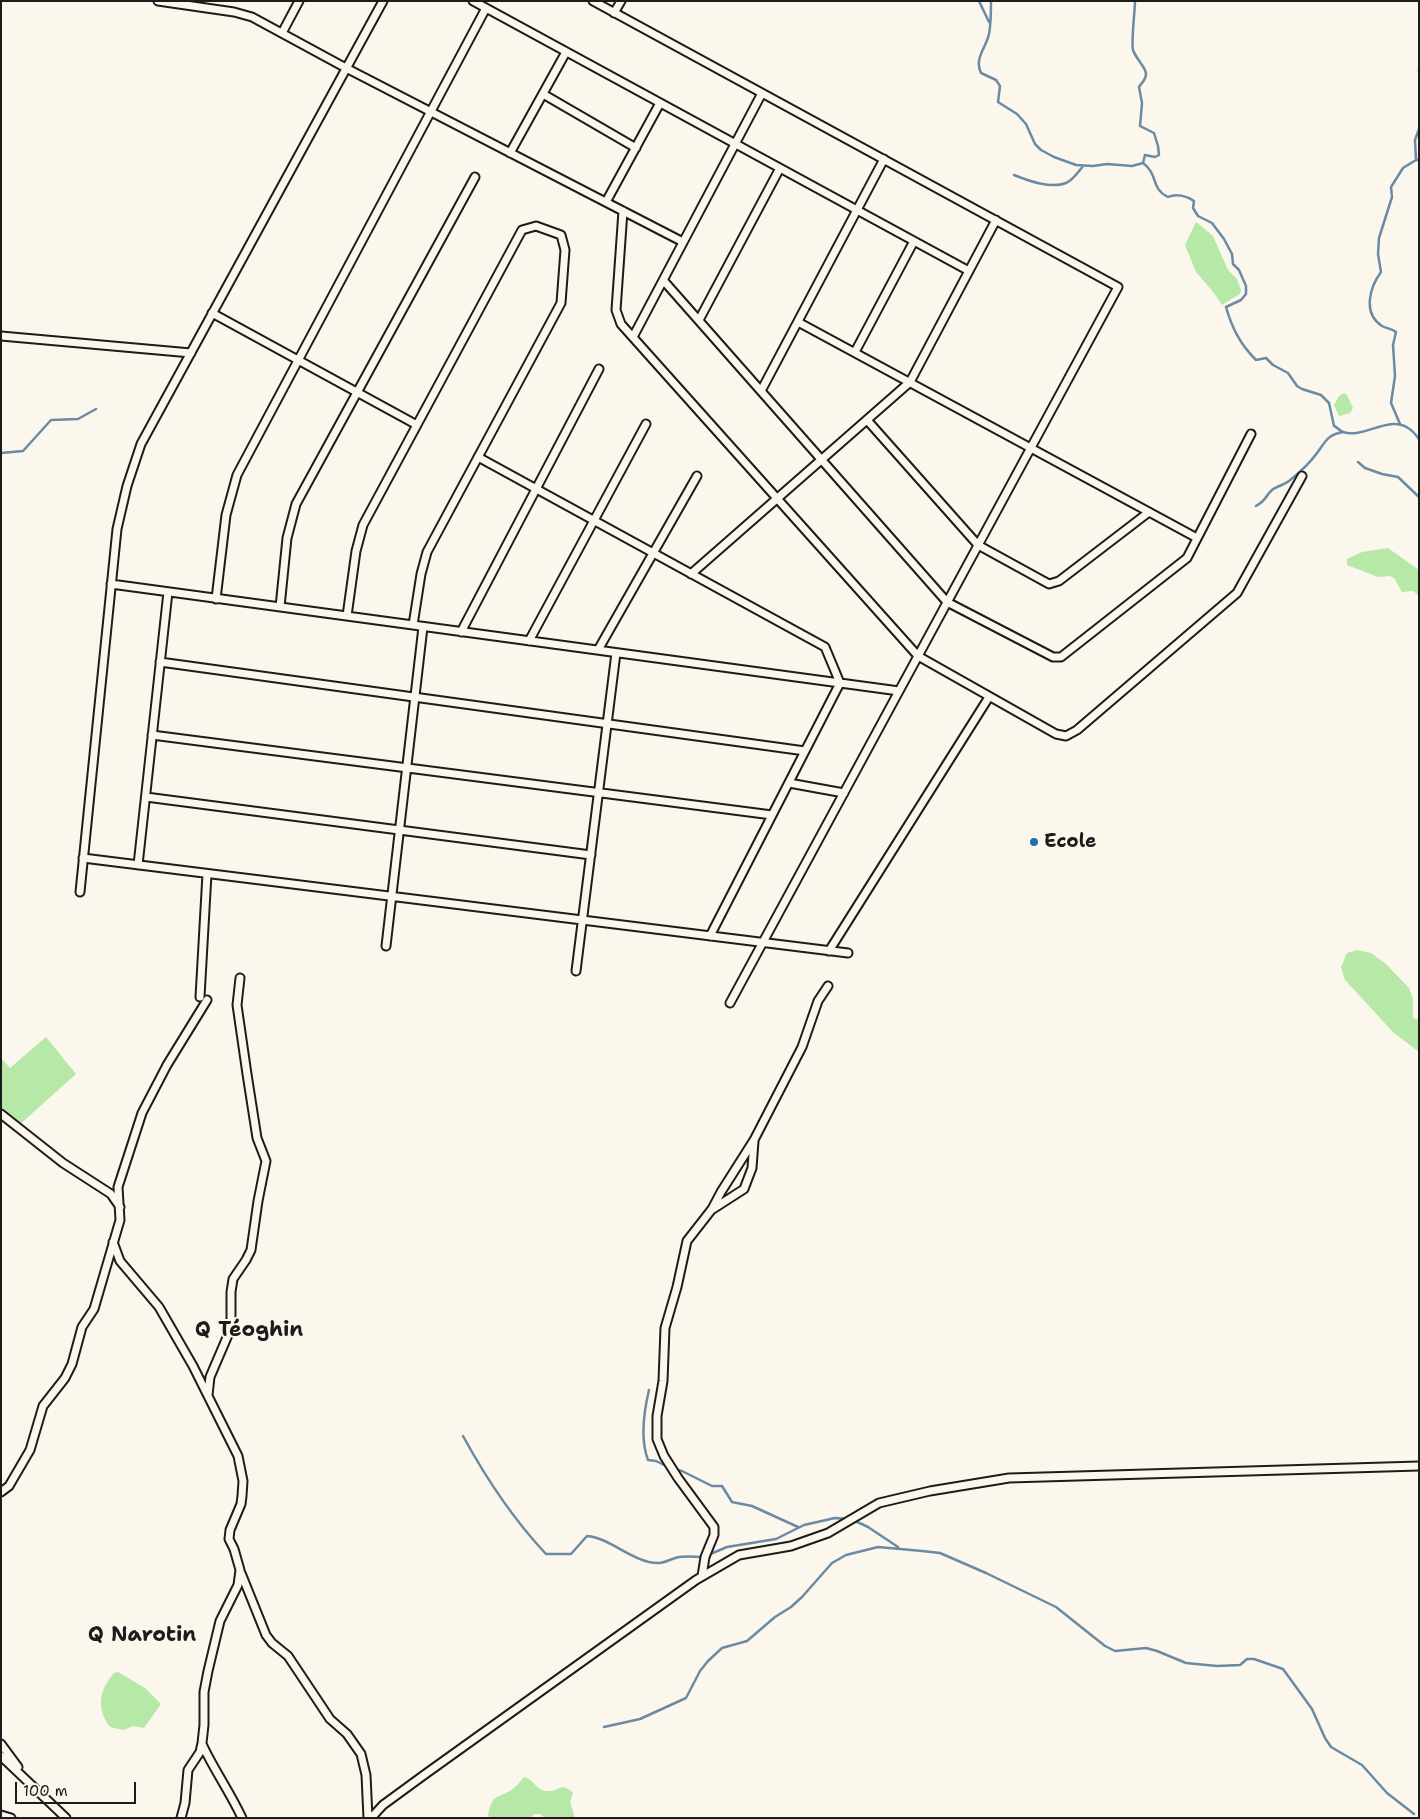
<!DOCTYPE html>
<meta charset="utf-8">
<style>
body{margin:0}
#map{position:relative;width:1420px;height:1819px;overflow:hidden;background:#fbf7ec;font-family:"Shantell Sans",sans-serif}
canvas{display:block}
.frame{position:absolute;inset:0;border:2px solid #1c1c1c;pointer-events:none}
.scale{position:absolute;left:15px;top:1782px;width:121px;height:22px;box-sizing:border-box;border:2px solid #1c1c1c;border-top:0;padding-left:6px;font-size:15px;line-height:18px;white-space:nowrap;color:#1c1c1c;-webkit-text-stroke:4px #fbf7ec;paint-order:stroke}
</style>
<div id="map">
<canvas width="1420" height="1819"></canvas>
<div class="frame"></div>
<div class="scale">100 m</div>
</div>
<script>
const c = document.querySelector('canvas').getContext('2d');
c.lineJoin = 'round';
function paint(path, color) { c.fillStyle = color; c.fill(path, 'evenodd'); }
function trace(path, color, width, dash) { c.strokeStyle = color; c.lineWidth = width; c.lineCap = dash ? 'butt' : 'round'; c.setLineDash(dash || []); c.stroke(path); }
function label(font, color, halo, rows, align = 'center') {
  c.font = font + ' "Shantell Sans",sans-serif'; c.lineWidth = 4; c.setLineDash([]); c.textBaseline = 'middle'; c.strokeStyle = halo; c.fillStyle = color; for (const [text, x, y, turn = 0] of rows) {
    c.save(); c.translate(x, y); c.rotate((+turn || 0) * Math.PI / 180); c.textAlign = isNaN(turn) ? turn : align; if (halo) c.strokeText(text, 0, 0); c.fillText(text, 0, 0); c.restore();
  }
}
const green = new Path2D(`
 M1196 222 1213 236 1228 270 1237 279 1241 290 1240 294 1222 305 1214 293 1196 272 1185 245Z
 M1344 393 1347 395 1353 408 1350 413 1339 416 1334 405 1339 396Z
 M1388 548 1419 570V596L1413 591 1402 592 1394 578 1390 576 1378 577 1347 565V559L1362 552Z
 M1357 950 1371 953 1386 964 1409 988 1413 999V1018L1419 1020V1052L1394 1033 1345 980 1341 967 1347 953Z
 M46 1037 76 1074 17 1127 1 1114V1058L10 1068Z
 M118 1672 145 1688 161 1704 144 1728 134 1726 123 1730 110 1727C96 1709 99 1690 114 1673Z
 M524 1777C534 1779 536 1791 547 1791 560 1792 560 1781 573 1793L570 1802 575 1818H545L540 1814H535L529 1818H490L488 1815C493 1790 500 1800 515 1787 519 1784 521 1780 524 1777Z`);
const stream = new Path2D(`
 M979 1 989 22
 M991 1C991 12 991 24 989 34 986 48 974 58 981 73L996 80 1000 86 998 102 1017 114 1026 124 1035 144 1041 150 1054 157 1076 165 1093 166 1107 164 1132 166 1143 163C1159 175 1150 188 1168 197 1176 193 1187 196 1194 201L1193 208 1198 216 1212 223 1224 239 1232 254 1233 264 1239 270 1246 286V294L1241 300 1226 307C1232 328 1240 344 1256 360L1266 358 1273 365 1288 373 1297 386 1302 389 1321 395 1329 403 1334 426C1337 427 1340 431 1343 432 1364 439 1388 415 1408 428 1412 430 1416 435 1419 439
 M1135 1C1135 11 1131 42 1133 50 1136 59 1146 67 1146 74 1146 80 1142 82 1139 87L1142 103 1140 126 1154 133 1158 146 1159 155 1155 157 1145 155 1143 163
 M1419 69V71
 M1416 160 1415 140 1419 129
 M1014 175C1029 181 1051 189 1066 183 1073 180 1079 171 1083 166
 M1400 424 1391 403 1395 376 1393 345 1396 332C1391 328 1387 329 1382 326 1362 313 1370 287 1381 272L1378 254 1379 238 1392 197 1391 187 1403 168 1416 160H1419
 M1 453 23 451 51 420 78 419 96 409
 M1358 462 1365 468 1382 474 1398 477 1419 497
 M1256 506C1268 499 1264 497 1272 490 1277 486 1284 485 1289 481 1299 473 1310 463 1317 453 1326 441 1327 435 1343 432
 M649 1390C644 1411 640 1439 648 1460L656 1461 668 1467
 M463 1436C486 1478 513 1519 546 1554H571L587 1536C609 1538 627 1557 649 1562 665 1565 666 1560 679 1557 686 1556 696 1557 703 1557
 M673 1469 682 1471 712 1486H722L732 1502 752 1506 798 1527
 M853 1520 868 1527 898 1547
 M708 1555 727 1547 776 1539 804 1525 835 1518 848 1519
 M604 1727 640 1719 686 1698 700 1671 708 1661 722 1648 747 1641 775 1617 791 1607 802 1597 832 1563 846 1555 878 1547 922 1551 940 1553 986 1573 1056 1607 1105 1646 1115 1651 1146 1648 1157 1651 1186 1663 1217 1666 1240 1665 1247 1659H1254L1283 1669 1312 1709 1325 1738 1331 1747 1362 1765 1387 1793 1414 1814`);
const minor = new Path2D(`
 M158 1 234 12 252 17 346 68 683 242
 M473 1 969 271
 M593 1 1118 287 730 1003
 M614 13 621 1
 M282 33 299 1
 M543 94 636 148
 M510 153 566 52
 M606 202 660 103
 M623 211 616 310 621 324 918 656 1056 734 1066 736 1077 730 1237 593 1302 476
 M663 280 947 602 1053 657H1061L1187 558 1251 434
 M212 313 417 425
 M699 320 780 168
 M798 322 1197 538
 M1 336 191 353
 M633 337 762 93
 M855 352 914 241
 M761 391 884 159
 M867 420 978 545 1049 584 1059 581 1149 512
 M478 457 825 647 840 683 710 936
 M691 574 910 382 996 220
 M111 584 899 691
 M216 599 226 515 237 475 486 8
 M280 607 287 538 296 504 475 177
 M347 616 356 551 363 525 522 230 536 226 561 235 565 250 561 303 427 552 421 574 413 625
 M461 632 599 369
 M529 641 646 424
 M598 650 697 476
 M160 662 805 751
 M152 735 772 815
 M789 783 844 793
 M146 797 591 855
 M83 858 848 953
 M138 865 168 592
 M80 892 117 529 127 486 141 444 383 1
 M386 946 423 627
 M829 951 989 697
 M576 971 616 653
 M200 997 207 874
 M1 1114 63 1163 111 1194 120 1207
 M713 1209 744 1189 752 1168 754 1141
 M113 1242 120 1261 159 1307 193 1366 238 1456 243 1481 242 1496 241 1504 230 1530 229 1539 234 1549 240 1570 238 1585 220 1621 208 1671 204 1692V1725L202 1743 200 1752 188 1770 185 1803 181 1818
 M208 1395 210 1377 231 1328V1292L233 1279 246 1260 251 1250 258 1201 266 1161 257 1138 247 1074 237 1005 240 978
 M1 1492 9 1486 30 1450 43 1406 65 1378 72 1364 82 1327 94 1309 120 1220 118 1187 142 1113 167 1065 207 1000
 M241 1573 266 1635 272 1643 288 1656 330 1719 347 1734 361 1754 366 1775 368 1818
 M702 1576 705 1557 714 1535V1527L678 1478 664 1456 657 1439V1416L663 1381 665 1328 677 1287 687 1241 712 1209 721 1192 754 1140 802 1047 818 1001 828 986
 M1 1744 18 1767
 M202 1744C214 1770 230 1792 242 1818
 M1 1756 66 1818
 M1 1815 11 1818
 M371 1818 383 1805 424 1775 696 1580 739 1555 791 1546 828 1533 879 1503 930 1491 1009 1478 1419 1466`);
const markers = [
 [1034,842,5,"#1f6fb2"]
];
const poiNames = [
 ["Ecole",1044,842]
];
const quarterNames = [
 ["Q Téoghin",249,1331],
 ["Q Narotin",142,1636]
];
paint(green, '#b6e8a8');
trace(stream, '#6b8aa4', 2.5);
trace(minor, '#1c1c1c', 11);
trace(minor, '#fbf7ec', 7);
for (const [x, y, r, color] of markers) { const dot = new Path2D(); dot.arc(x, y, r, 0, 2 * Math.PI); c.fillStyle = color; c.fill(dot); trace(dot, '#fbf7ec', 2); }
label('bold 19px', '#1c1c1c', '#fbf7ec', poiNames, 'left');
label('bold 21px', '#1c1c1c', '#fbf7ec', quarterNames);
</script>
